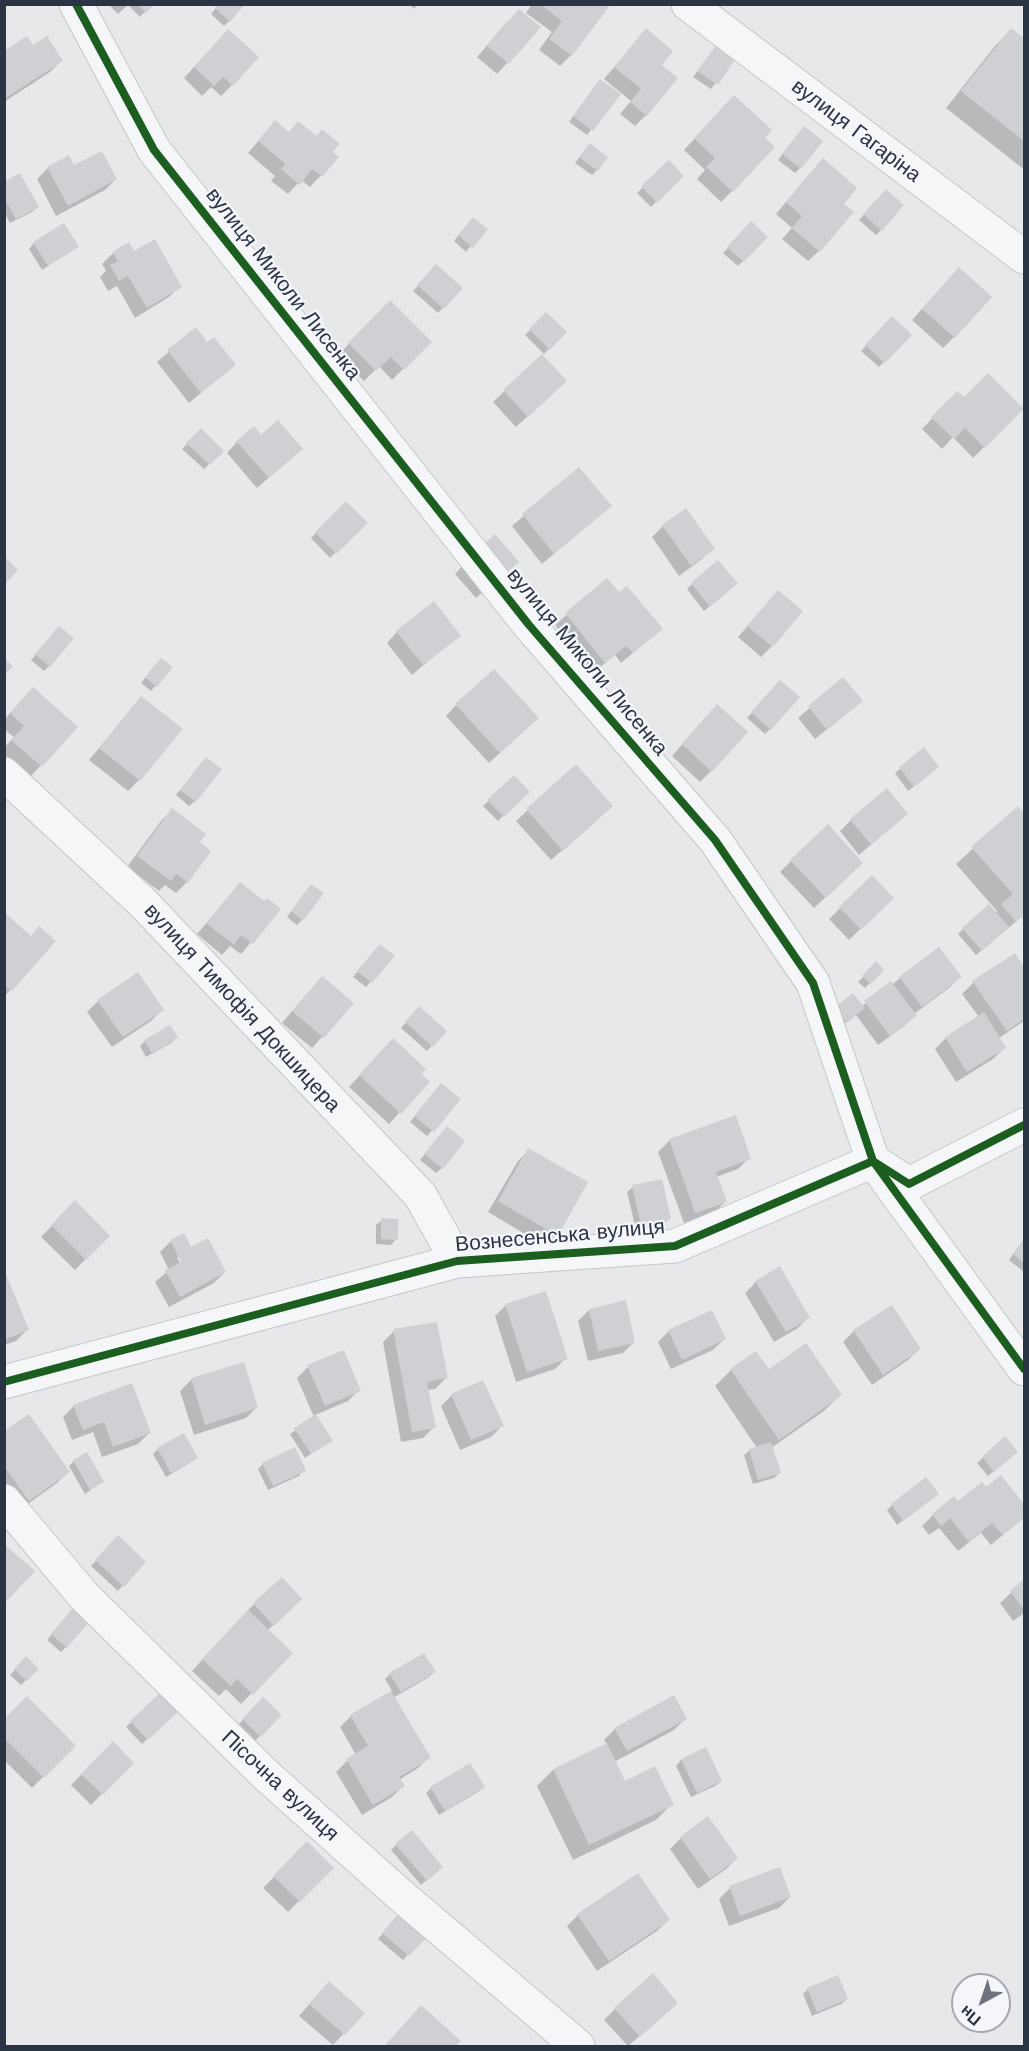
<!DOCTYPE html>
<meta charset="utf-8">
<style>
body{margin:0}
#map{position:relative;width:1029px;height:2051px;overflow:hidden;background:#e6e8ea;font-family:"Work Sans",sans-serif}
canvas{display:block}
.frame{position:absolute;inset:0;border:6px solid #2b3445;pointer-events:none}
.north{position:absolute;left:951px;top:1973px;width:60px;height:60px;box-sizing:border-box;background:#f4f6f9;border:2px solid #a4a8b1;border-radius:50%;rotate:220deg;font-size:16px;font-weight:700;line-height:24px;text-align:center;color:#2b3445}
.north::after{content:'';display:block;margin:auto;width:21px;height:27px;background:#6c737f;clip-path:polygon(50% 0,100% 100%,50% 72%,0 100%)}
</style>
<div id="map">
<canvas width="1029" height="2051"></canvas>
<div class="frame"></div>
<div class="north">Пн</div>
</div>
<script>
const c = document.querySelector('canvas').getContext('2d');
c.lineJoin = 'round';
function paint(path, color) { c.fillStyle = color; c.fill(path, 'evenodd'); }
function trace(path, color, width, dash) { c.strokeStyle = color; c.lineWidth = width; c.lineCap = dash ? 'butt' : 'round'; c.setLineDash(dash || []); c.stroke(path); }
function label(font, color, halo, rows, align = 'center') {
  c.font = font + ' "Work Sans",sans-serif'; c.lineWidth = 4.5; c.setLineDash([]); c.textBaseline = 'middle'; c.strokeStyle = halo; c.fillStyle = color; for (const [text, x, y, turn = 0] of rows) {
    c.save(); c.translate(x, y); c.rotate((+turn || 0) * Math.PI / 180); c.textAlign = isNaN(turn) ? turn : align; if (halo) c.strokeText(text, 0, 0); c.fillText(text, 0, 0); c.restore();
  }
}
const shadow = new Path2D(`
 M108 4H152L140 17 128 5 118 14Z
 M219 4 229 21 224 26 211 14Z
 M409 4H418L414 9Z
 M532 4H609L571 55 560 66 539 50 552 32 526 13Z
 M508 21 539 28 497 74 477 57Z
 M646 30 660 65 646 115 635 126 620 114 631 101 604 79Z
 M1011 30 1024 40V166L1022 168 946 108 995 46Z
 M217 42 232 85 221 96 211 87 202 96 184 78Z
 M717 46 734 58 711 89 693 77Z
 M32 47 61 61 50 72 4 102V52Z
 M595 86 619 94 587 135 569 122Z
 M723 108 732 191 721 202 697 179 705 170 684 150Z
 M275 122 288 133 298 123 337 158 310 187 301 180 288 194 271 181 275 176 248 153Z
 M799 133 800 168 795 173 778 160Z
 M585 150 597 170 592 175 575 163Z
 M68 157 74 167 116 179 105 190 56 216 37 179 48 168Z
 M668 162 682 176 651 207 637 193Z
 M812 171 841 204 819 251 808 261 782 239 792 228 776 214Z
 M4 183 37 207 32 212 10 223 4 212Z
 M881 196V230L876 235 859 220Z
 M468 224 471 246 466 252 454 241Z
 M751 224 766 237 738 266 723 253Z
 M34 243 77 247 42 270 29 249Z
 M113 253 180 286 169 297 135 318 117 286 108 291 100 277 106 271 102 264Z
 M437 266 461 288 438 313 413 291Z
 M948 280 954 337 943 348 912 320Z
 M390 302 430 342 392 380 379 366 364 381 338 355Z
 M546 314 564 332 544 354 525 335Z
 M893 318 910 335 879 367 861 351Z
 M195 330 207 344 234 365 189 403 157 362Z
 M542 356 554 392 516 427 493 402Z
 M957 393 963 399 1022 409 973 458 953 437 942 449 922 429Z
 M201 430 222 451 204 469 182 449Z
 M261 437 290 459 257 488 227 453 237 442Z
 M579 469 610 506 542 564 512 526Z
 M346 503 365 523 330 558 311 538Z
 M663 526 713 548 702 559 679 576 652 537Z
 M465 563 506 572 476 598 455 574Z
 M607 580 619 594 661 629 621 663 615 655 593 673 555 625Z
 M692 584 731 588 704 611 687 589Z
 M778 592 772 646 761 657 738 637Z
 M397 632 459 635 412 675 387 643Z
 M54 633 49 666 44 671 31 660Z
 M156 665 171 668 151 691 141 683Z
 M843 679 861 701 815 739 798 718Z
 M775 687 770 729 765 734 747 718Z
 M141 698 139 780 128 791 89 760Z
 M22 700 76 727 30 777 4 754V748L14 737 4 729V720Z
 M456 705 526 729 489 763 446 716Z
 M706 717 711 771 700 782 672 756Z
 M924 749 932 772 908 791 895 773Z
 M201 764 195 801 189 806 176 795Z
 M576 766 600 817 551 860 516 821Z
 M514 777 528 791 498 821 483 806Z
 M1018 808 1024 815V915L976 955 958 934 989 906 995 913 997 911 956 864Z
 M172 810 187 882 176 893 165 885 159 891 127 867 161 821Z
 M906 814 859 855 840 831 851 820Z
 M791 861 850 874 814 908 780 872Z
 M872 877 892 898 849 940 829 919Z
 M240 884 264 903 279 909 241 954 230 946 222 955 197 934Z
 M306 891 302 920 297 925 287 917Z
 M4 914 30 937 54 941 4 997Z
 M375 951 393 956 366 987 353 977Z
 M1014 955 1024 969V1021L999 1038 1004 1048 993 1059 956 1082 935 1049 946 1038 979 1017 962 994 973 983Z
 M876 964 882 970 865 988 858 982Z
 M960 977 949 988 914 1014 904 1026 878 1045 856 1015 841 1026 836 1008 862 1006 892 985 900 978Z
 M311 989 352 1003 312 1048 282 1023Z
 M98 1001 162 1010 151 1021 112 1047 87 1012Z
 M414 1013 445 1031 427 1051 401 1028Z
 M176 1038 171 1043 146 1057 140 1046 145 1041Z
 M382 1051 419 1074 428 1082 389 1124 349 1087Z
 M436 1091 459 1100 427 1136 410 1122Z
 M735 1117 749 1158 738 1169 716 1177 725 1202 714 1213 684 1223 658 1152 669 1141Z
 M442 1133V1168L436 1173 420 1160Z
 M529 1150 556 1235 545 1246 488 1212 518 1161Z
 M633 1187 669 1218 664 1224 636 1230 627 1192Z
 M75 1202 108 1236 75 1270 41 1237Z
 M382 1220 396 1239 391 1245 376 1244V1225Z
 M183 1235 190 1249 225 1272 214 1283 169 1307 155 1282 169 1270 160 1252 171 1241ZM177 1257H180L183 1269Z
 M1024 1239V1272L1009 1260Z
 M4 1274 27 1330 16 1341 4 1345Z
 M756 1282 808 1317 798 1328 774 1342 745 1293Z
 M506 1305 566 1358 555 1369 516 1382 495 1316Z
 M589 1310 634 1342 623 1353 588 1361 578 1321Z
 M394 1331 446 1378 435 1389 427 1390 434 1427 423 1438 401 1442 383 1342Z
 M669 1331 724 1339 713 1350 671 1369 658 1342Z
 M854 1331 919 1349 908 1360 872 1385 843 1342Z
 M243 1364 257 1407 246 1418 194 1435 180 1391 191 1380Z
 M308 1367 359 1390 348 1401 315 1415 331 1440 305 1458 290 1434 314 1417 297 1378Z
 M731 1370 768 1371 840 1395 824 1411 771 1448 779 1473 774 1478 753 1484 744 1455 750 1450 757 1448 715 1386Z
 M452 1395 502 1426 491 1437 460 1450 441 1406Z
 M74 1406 149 1433 138 1444 102 1457 93 1432 72 1440 63 1417Z
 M4 1433 68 1472 57 1483 18 1511 4 1492Z
 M1005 1439 1011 1457 988 1476 977 1463Z
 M158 1449 196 1457 191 1462 166 1477 153 1454Z
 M74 1461 102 1482 85 1494 69 1466Z
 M263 1464 304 1470 299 1476 268 1490 258 1469Z
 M1001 1477 1024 1506V1517L991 1545 981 1533 958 1551 939 1528 929 1535 922 1526 933 1515 986 1489Z
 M937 1494 897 1525 887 1510 892 1505Z
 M118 1537 123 1585 118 1591 91 1566Z
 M282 1579 300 1599 267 1631 291 1653 241 1704 226 1689 219 1696 192 1671 249 1609Z
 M1024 1581V1615V1613L1013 1621 1000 1603Z
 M68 1615 66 1647 61 1652 47 1640Z
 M26 1658 37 1669 21 1685 10 1675Z
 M434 1672 429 1677 393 1698 429 1757 418 1768 399 1780 403 1786 392 1797 362 1815 336 1772 347 1761 356 1755 340 1727 351 1716 392 1691 385 1679 390 1674Z
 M163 1692 179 1709 142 1744 126 1727Z
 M27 1698 74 1746 32 1788 4 1760V1720Z
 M263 1699 280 1715 255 1741 238 1725Z
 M685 1719 674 1730 614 1762 624 1783 672 1804 656 1820 573 1860 537 1786 553 1770 607 1745 604 1740 615 1729Z
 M113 1743 132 1763 91 1805 71 1785Z
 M705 1749 721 1781 715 1786 691 1797 676 1766 681 1760Z
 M483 1787 478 1792 439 1815 426 1793 431 1788Z
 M411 1832 436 1872 421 1885 391 1850Z
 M681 1838 737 1858 726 1869 698 1889 670 1849Z
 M307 1844 332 1868 288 1912 263 1888Z
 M730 1888 790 1897 779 1908 729 1926 719 1899Z
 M578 1915 668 1920 657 1931 597 1971 567 1926Z
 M394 1920 424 1937 403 1960 378 1939Z
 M808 1989 847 1999 841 2004 812 2016 803 1994Z
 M318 1994 363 2013 333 2045 299 2016Z
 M615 2009 665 2014 628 2046 604 2020Z
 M410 2018 459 2041 454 2046H385Z`);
const building = new Path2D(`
 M138 4H154L146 13Z
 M218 4H245L230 22 215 8Z
 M540 4H611L572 56 549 39 562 21Z
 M519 9 541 27 509 64 487 46Z
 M646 28 673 51 662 65 678 78 647 116 630 102 641 89 614 67Z
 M1011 28 1024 38V141L961 91Z
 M228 29 259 57 233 86 223 77 214 86 194 67Z
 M27 36 33 45 47 36 63 61 4 99V51Z
 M717 44 736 58 718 85 697 71Z
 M600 79 621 94 593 131 573 116Z
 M734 95 772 130 765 138 775 147 733 192 706 167 715 158 694 138Z
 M275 120 289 132 298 121 317 136 322 129 340 144 333 152 339 157 322 177 312 169 300 185 281 169 285 164 258 141Z
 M804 126 823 141 801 169 782 154Z
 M590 143 608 157 598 171 579 157Z
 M102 151 117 179 68 206 47 167 69 155 74 165Z
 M823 158 857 188 844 204 854 212 820 252 792 228 802 216 786 202Z
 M669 160 684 176 657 203 641 186Z
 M20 173 39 207 16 219 4 198V182Z
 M886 189 904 205 882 231 863 214Z
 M473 217 488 229 473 248 458 235Z
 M751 221 768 237 744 262 727 247Z
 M64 223 79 247 48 266 33 242Z
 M155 239 182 287 147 308 128 276 119 281 110 265 118 261 112 252 129 242 134 251Z
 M436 264 463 288 444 309 417 285Z
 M959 267 992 297 955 338 922 309Z
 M390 300 432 342 404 370 391 357 376 371 348 343Z
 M546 312 567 332 550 350 529 329Z
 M892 316 912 335 885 363 865 345Z
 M196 327 207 342 214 337 236 365 201 393 167 350Z
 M542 354 567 381 528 417 503 390Z
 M988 373 1024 409 985 448 965 428 954 439 931 417 957 391 964 397Z
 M278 420 303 449 269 478 236 441 254 426 261 435Z
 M201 428 224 451 210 465 186 443Z
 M579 467 612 506 554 554 522 514Z
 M346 501 368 523 336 554 315 532Z
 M686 508 715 549 691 566 662 525Z
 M495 534 519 562 488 589 464 562Z
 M5 557 18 570 5 584Z
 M718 560 738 583 710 607 691 583Z
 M607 578 619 592 627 586 663 629 633 653 626 646 605 663 565 613Z
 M778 590 803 611 773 647 747 626Z
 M434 601 461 636 423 665 396 631Z
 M59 626 74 638 50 667 35 654Z
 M4 658 13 666 4 676Z
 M161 658 173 667 157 687 145 677Z
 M494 669 539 718 500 753 455 704Z
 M843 677 863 701 827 730 808 706Z
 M780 680 800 697 771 730 751 712Z
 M33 687 78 727 42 767 11 740 24 726 10 713Z
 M141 696 183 729 140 781 99 748Z
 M717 704 748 732 712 772 682 744Z
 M924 747 939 767 914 787 899 767Z
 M206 757 222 769 196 802 180 790Z
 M576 764 613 806 563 851 526 809Z
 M514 775 530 792 504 817 487 800Z
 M887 788 908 814 871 845 850 819Z
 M1018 806 1024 813V915L1016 922 1001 904 1013 894 971 847Z
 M172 808 206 834 200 842 211 851 188 883 176 874 171 881 137 856Z
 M828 824 863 863 826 898 790 860Z
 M872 875 894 898 861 930 839 907Z
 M240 882 264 901 267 898 281 909 253 944 241 935 234 945 206 923Z
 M311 884 324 893 303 921 291 911Z
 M989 904 1009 927 982 951 962 928Z
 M4 912 31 936 39 926 56 941 12 991 4 985Z
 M380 944 395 956 372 983 357 971Z
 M939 947 962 977 922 1007 899 977Z
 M1015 953 1024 967V1019L1007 1031 972 981Z
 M876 961 884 970 871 984 862 976Z
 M138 972 164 1010 123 1037 97 1000Z
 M322 976 354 1003 324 1038 292 1011Z
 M891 981 917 1016 890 1036 864 1001Z
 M853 993 865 1008 847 1023 835 1007Z
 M419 1006 447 1031 433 1047 405 1022Z
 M984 1012 1006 1048 967 1072 945 1037Z
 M170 1025 178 1038 152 1053 144 1040Z
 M393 1038 426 1069 422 1074 430 1082 401 1114 359 1075Z
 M441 1083 461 1099 434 1132 414 1116Z
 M736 1115 751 1159 716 1172 727 1202 695 1213 669 1139Z
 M447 1126 465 1141 443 1169 424 1154Z
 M528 1148 588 1182 558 1236 498 1201Z
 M662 1179 671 1219 641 1225 632 1185Z
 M75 1200 110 1236 86 1260 51 1225Z
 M381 1218 398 1219V1240L381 1239Z
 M184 1233 191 1247 208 1238 226 1272 180 1297 165 1270 181 1262 170 1240Z
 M1024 1239V1263L1013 1254Z
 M780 1266 810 1318 786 1332 755 1281Z
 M4 1270 29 1330 4 1340Z
 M546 1291 568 1359 527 1372 505 1304Z
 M626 1300 635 1343 598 1351 589 1309Z
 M892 1305 921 1349 883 1375 853 1330Z
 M712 1310 726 1339 682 1360 668 1330Z
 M437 1322 448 1378 427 1382 436 1428 412 1432 393 1329Z
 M806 1343 842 1395 779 1440 730 1369 756 1351 769 1369Z
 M344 1350 361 1391 325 1406 307 1365Z
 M244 1362 258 1408 205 1425 191 1378Z
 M483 1380 504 1426 471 1440 451 1394Z
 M132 1383 151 1433 113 1447 104 1422 83 1430 73 1405Z
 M29 1414 70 1472 29 1501 4 1466V1431Z
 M316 1414 333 1441 311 1454 294 1428Z
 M184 1433 198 1458 171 1473 157 1448Z
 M1005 1436 1018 1452 994 1472 982 1457Z
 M771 1442 781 1473 758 1480 749 1449Z
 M295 1447 306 1471 273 1486 262 1463Z
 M87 1452 104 1482 90 1490 73 1460Z
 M1001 1475 1024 1504V1518L1003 1535 992 1523 969 1542 950 1518 941 1526 932 1514 954 1496 958 1501 982 1482 986 1487Z
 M926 1477 939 1494 903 1521 891 1504Z
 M118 1535 146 1562 124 1587 95 1560Z
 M4 1544 35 1571 4 1604Z
 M282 1577 302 1599 274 1626 253 1603Z
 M1024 1579V1610L1010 1591Z
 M73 1608 89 1622 67 1648 51 1634Z
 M248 1610 293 1653 253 1695 237 1679 231 1686 202 1659Z
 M424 1653 436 1672 401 1692 389 1673Z
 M26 1656 39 1669 27 1681 14 1669Z
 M163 1690 181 1709 148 1740 130 1721Z
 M391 1691 431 1758 399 1777 405 1786 373 1805 346 1759 368 1746 350 1715Z
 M674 1695 687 1719 627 1751 614 1728Z
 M27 1696 76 1746 44 1778 5 1739V1718Z
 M263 1697 282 1715 261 1737 242 1719Z
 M113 1741 134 1763 103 1795 81 1774Z
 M607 1743 625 1781 655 1766 674 1805 589 1845 553 1769Z
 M706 1747 722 1781 697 1793 681 1759Z
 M470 1763 485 1787 445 1811 430 1787Z
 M708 1816 738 1858 710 1879 680 1837Z
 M412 1830 443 1867 427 1881 395 1844Z
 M307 1841 334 1868 300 1902 273 1876Z
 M780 1867 791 1897 740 1916 729 1886Z
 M638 1873 670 1920 609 1961 577 1914Z
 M399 1913 427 1937 409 1956 382 1933Z
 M653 1973 678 2003 640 2037 614 2008Z
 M838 1975 848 1999 817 2012 807 1988Z
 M329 1981 365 2013 345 2035 309 2004Z
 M421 2005 461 2041 456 2046H385Z`);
const street = new Path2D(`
 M76 4 154 150 529 625 715 840 813 983 873 1161 1024 1369
 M688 4 1024 257
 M4 774 144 904 420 1195 457 1261
 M4 1382 457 1261 675 1246 873 1161 909 1184 1024 1125
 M4 1501 84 1596 266 1775 398 1893 578 2046`);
const cycleway = new Path2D(`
 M76 4 154 150 529 625 715 840 813 983 873 1161 1024 1369
 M4 1382 457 1261 675 1246 873 1161 909 1184 1024 1125`);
const streetNames = [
 ["вулиця Гагаріна",856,131,37],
 ["вулиця Миколи Лисенка",283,284,52],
 ["вулиця Миколи Лисенка",587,662,50],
 ["вулиця Тимофія Докшицера",242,1008,47],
 ["Вознесенська вулиця",560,1236,-5],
 ["Пісочна вулиця",280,1786,43]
];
paint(shadow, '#0003');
paint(building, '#ced0d3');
trace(street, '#c4c6c8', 35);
trace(street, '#f5f6f7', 33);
trace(cycleway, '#1b5e20', 8);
label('21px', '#2b3445', '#f4f6f9', streetNames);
</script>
